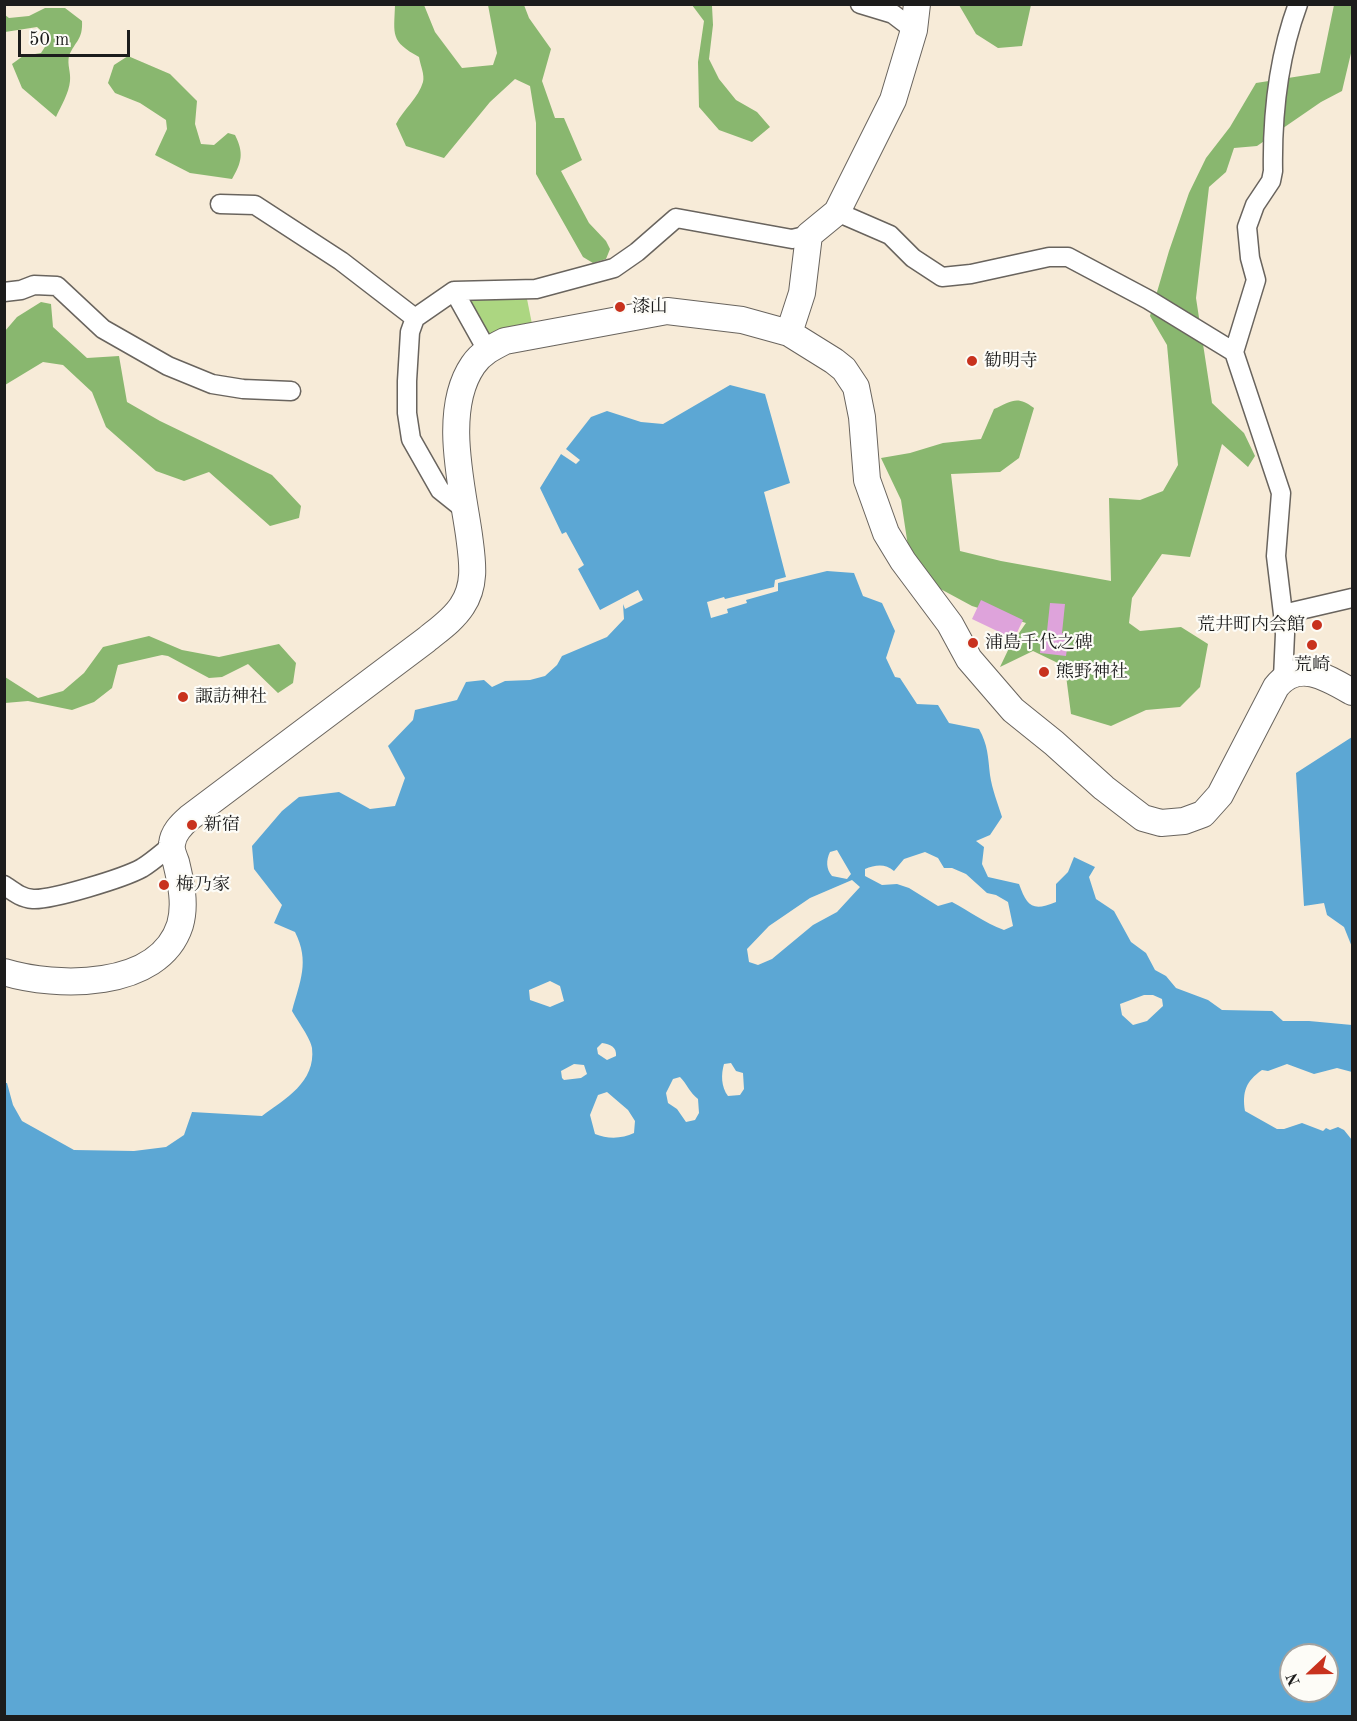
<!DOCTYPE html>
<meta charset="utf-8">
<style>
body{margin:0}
#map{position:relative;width:1357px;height:1721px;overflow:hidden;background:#f7ebd8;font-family:"Old Standard TT",serif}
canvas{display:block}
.frame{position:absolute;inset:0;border:6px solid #1c1c1c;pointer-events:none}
.north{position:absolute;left:1279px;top:1643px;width:60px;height:60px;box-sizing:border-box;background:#fdfcf7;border:2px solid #a3a29f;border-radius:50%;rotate:248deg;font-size:16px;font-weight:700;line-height:24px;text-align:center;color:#1c1c1c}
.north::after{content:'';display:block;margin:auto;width:21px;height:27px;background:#c8321e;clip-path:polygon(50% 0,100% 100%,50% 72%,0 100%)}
.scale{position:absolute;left:18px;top:30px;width:112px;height:27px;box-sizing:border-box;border:3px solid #1c1c1c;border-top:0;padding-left:8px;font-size:18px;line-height:21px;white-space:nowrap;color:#1c1c1c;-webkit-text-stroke:4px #fdfcf7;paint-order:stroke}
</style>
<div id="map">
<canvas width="1357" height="1721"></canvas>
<div class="frame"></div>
<div class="north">N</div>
<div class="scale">50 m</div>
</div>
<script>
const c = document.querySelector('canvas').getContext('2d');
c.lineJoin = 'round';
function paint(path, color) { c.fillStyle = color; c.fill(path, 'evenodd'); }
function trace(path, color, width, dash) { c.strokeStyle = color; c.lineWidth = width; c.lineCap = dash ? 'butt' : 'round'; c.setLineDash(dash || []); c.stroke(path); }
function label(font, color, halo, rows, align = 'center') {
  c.font = font + ' "Old Standard TT","Noto Serif JP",serif'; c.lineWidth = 4.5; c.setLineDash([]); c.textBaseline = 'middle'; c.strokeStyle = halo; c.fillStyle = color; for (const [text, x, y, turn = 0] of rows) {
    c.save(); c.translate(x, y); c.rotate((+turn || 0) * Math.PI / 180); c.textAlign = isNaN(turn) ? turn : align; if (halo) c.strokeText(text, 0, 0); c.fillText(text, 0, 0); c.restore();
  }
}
const green = new Path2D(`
 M527 299 532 324 488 338 468 300Z`);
const forest = new Path2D(`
 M395 5H424L435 32 462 68 493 65 497 53 488 5H524L529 18 551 49 542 81 555 118H564L582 160 561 171 589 223 606 241 610 249 606 259 593 263 583 257 536 174V123L530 86 515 79 490 102 444 158 406 146 396 124C403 110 419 97 423 82 425 75 420 64 419 57 390 41 394 35 395 5Z
 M692 5 712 6 713 25 709 59 719 79 736 100 757 112 770 127 752 142 719 130 699 107 698 62 704 21Z
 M959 5H1031L1022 46 998 48 976 34Z
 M1334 5H1352V49L1342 91 1321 102 1257 146 1234 148 1226 172 1209 187 1196 298 1212 403 1244 433 1255 456 1248 467 1222 444 1190 557 1162 554 1132 598 1129 623 1140 631 1181 627 1208 644 1200 687 1180 707 1146 710 1111 726 1071 714 1065 668 1062 665 1033 651 1000 667 1010 646 1026 623 972 606 935 586 909 553 901 500 881 458 910 453 943 443 981 439 994 409C1012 401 1017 395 1034 408L1019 458 1000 472 951 474 960 551 1001 561 1111 581 1109 498 1140 500 1163 491 1178 465 1167 345 1150 316 1169 251 1189 193 1206 158 1230 127 1256 83 1320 73Z
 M45 8H65L82 21C83 40 75 41 69 56 67 65 71 72 70 81 69 93 61 106 56 117L22 88 12 64 23 56 41 53 50 39 37 27 5 32V15L9 18 29 16Z
 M128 56 170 74 197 101 195 124 201 144 214 145 228 133 235 135C244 153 242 162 232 179L190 173 155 155 167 129 166 120 140 103 115 93 108 83 114 65Z
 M41 302 51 304 53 327 87 358 119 356 127 402 160 421 272 475 301 506 299 518 270 526 209 472 184 481 156 471 106 427 92 392 63 365 43 362 5 385V331L17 317Z
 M149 636 182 650 219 657 279 644 296 663 293 683 278 693 248 664 222 677 209 678 168 656 162 655 118 665 112 688 94 702 72 710 28 701 5 703V677L38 698 63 691 84 673 103 647Z`);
const water = new Path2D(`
 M730 385 765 394 790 483 764 492 786 577 775 580 774 587 725 599 724 597 707 602 711 618 728 613 727 609 747 603 746 600 778 591V583L827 571 854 573 863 596 882 603 895 631 886 658 895 677 900 678 917 704 938 705 949 723 979 729C988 745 988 757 990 775 992 789 998 804 1002 817L990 835 976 841 984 847 982 864 988 877 1019 884C1027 906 1032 912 1056 902V884L1068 872 1074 857 1095 867 1089 877 1096 899 1114 911 1131 942 1146 953 1155 970 1166 976 1176 988 1208 1000 1222 1010 1272 1011 1283 1021H1309L1352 1025V1072L1337 1068 1314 1074 1287 1064 1268 1071 1262 1070C1246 1081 1242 1092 1245 1111L1277 1129H1284L1302 1123 1323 1131 1326 1128 1330 1130 1338 1127 1344 1130 1352 1140V1716H5V1083H7L13 1105 22 1121 74 1150 134 1151 166 1147 184 1135 192 1112 262 1116C285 1099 316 1082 312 1048 311 1039 297 1020 292 1011 300 981 310 962 295 932L274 923 282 905 254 869 252 846 282 811 299 797 339 792 370 809 395 806 405 778 388 746 413 720 415 710 457 700 466 682 484 680 492 687 505 681 530 680 545 676 557 665 562 656 607 637 624 619 623 604 625 609 643 600 638 590 600 610 578 569 584 565 566 532 562 534 540 488 561 454 576 464 580 460 566 449 591 417 607 411 641 422 663 424ZM837 850 851 874 847 879 832 876C826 869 826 860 830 852ZM925 852 938 858 944 868H952L966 874 987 893 996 895 1008 902 1013 926 1004 930C983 922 971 912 952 902L938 906 909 888 897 884 882 885 865 876V869C875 865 885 863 894 871L904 859ZM550 981 560 986 564 1001 550 1007 530 1000 529 990ZM1144 995H1153L1162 999 1163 1006 1147 1021 1133 1025 1122 1015 1120 1004ZM602 1043C610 1044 617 1047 616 1056L607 1060 598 1054 597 1048ZM731 1063 736 1071 743 1073 744 1089 740 1095 728 1096C721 1087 721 1074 724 1064ZM574 1064 584 1065 587 1074 581 1078 564 1080 562 1078 561 1071ZM680 1077C687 1084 690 1093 698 1099L699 1113 695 1120 686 1122 677 1109 668 1103 666 1093 673 1079ZM607 1092 628 1110 635 1121 634 1133C622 1139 607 1139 595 1134L590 1115 598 1095ZM1291 1655H1327V1691H1291Z
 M1352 737V947L1344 927 1327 915 1324 903 1304 906 1296 773Z`);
const pier = new Path2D(`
 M852 880 860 887 837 912 813 925 772 959 758 965 749 962 747 949 769 926 810 898Z`);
const building = new Path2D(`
 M981 600 1023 620 1014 639 972 619Z
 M1050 603 1065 604 1062 633 1069 634 1066 656 1040 653 1042 631H1047Z`);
const street = new Path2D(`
 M860 4 893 14 914 30
 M220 204 255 205 341 261 415 318
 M837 212 890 235 913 258 942 277 971 274 1049 257H1068L1149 300 1234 352
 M454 291 487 350
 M4 292 21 290 34 285 57 286 103 329 168 366 212 384 243 389 291 391
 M465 510 440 490 411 439 407 413V381L410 332 415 318 454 291 536 289 614 268 637 252 676 218 792 239 809 235
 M1283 614 1276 556 1281 493 1234 352 1256 280 1250 258 1247 227 1255 205 1271 181 1273 171C1272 114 1278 58 1298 4
 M1283 678 1285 634 1283 614 1352 598
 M4 885C14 892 21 898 33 899 52 900 124 878 142 868 152 862 162 853 172 845`);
const secondary = new Path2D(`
 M789 333 802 293 809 235 837 212 893 100 914 30 917 4
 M4 972C56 988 159 990 180 925 186 904 181 883 176 862 174 857 171 849 172 844 173 833 181 825 189 818L426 640C438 630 453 620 462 606 477 584 472 559 469 535 462 485 442 410 473 365 481 353 493 347 505 341L667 311 742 320 789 333 834 361 844 369 856 387 862 417 867 480 886 533 903 561 950 624 969 659 1013 710 1054 743 1104 788 1143 818 1161 823 1184 821 1203 814 1220 795 1276 687C1298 659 1328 678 1352 692`);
const markers = [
 [620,307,6,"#c8321e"],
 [972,361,6,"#c8321e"],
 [1317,625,6,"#c8321e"],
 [973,643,6,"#c8321e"],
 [1312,645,6,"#c8321e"],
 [1044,672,6,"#c8321e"],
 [183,697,6,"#c8321e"],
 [192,825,6,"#c8321e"],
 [164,885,6,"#c8321e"]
];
const poiNames = [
 ["漆山",632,307],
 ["勧明寺",984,361],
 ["荒井町内会館",1305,625,"right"],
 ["浦島千代之碑",985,643],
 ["荒崎",1312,665,"center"],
 ["熊野神社",1056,672],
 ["諏訪神社",195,697],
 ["新宿",204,825],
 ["梅乃家",176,885]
];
paint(green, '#acd681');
paint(forest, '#89b76f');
paint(water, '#5ca7d4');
paint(pier, '#f7ebd8');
paint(building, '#dea3db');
trace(street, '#69645e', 21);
trace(secondary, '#69645e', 28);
trace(street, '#fff', 18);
trace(secondary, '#fff', 26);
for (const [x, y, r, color] of markers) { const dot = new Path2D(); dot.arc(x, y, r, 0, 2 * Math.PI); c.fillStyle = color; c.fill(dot); trace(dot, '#fdfcf7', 2); }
label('18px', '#1c1c1c', '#fdfcf7', poiNames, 'left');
</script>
